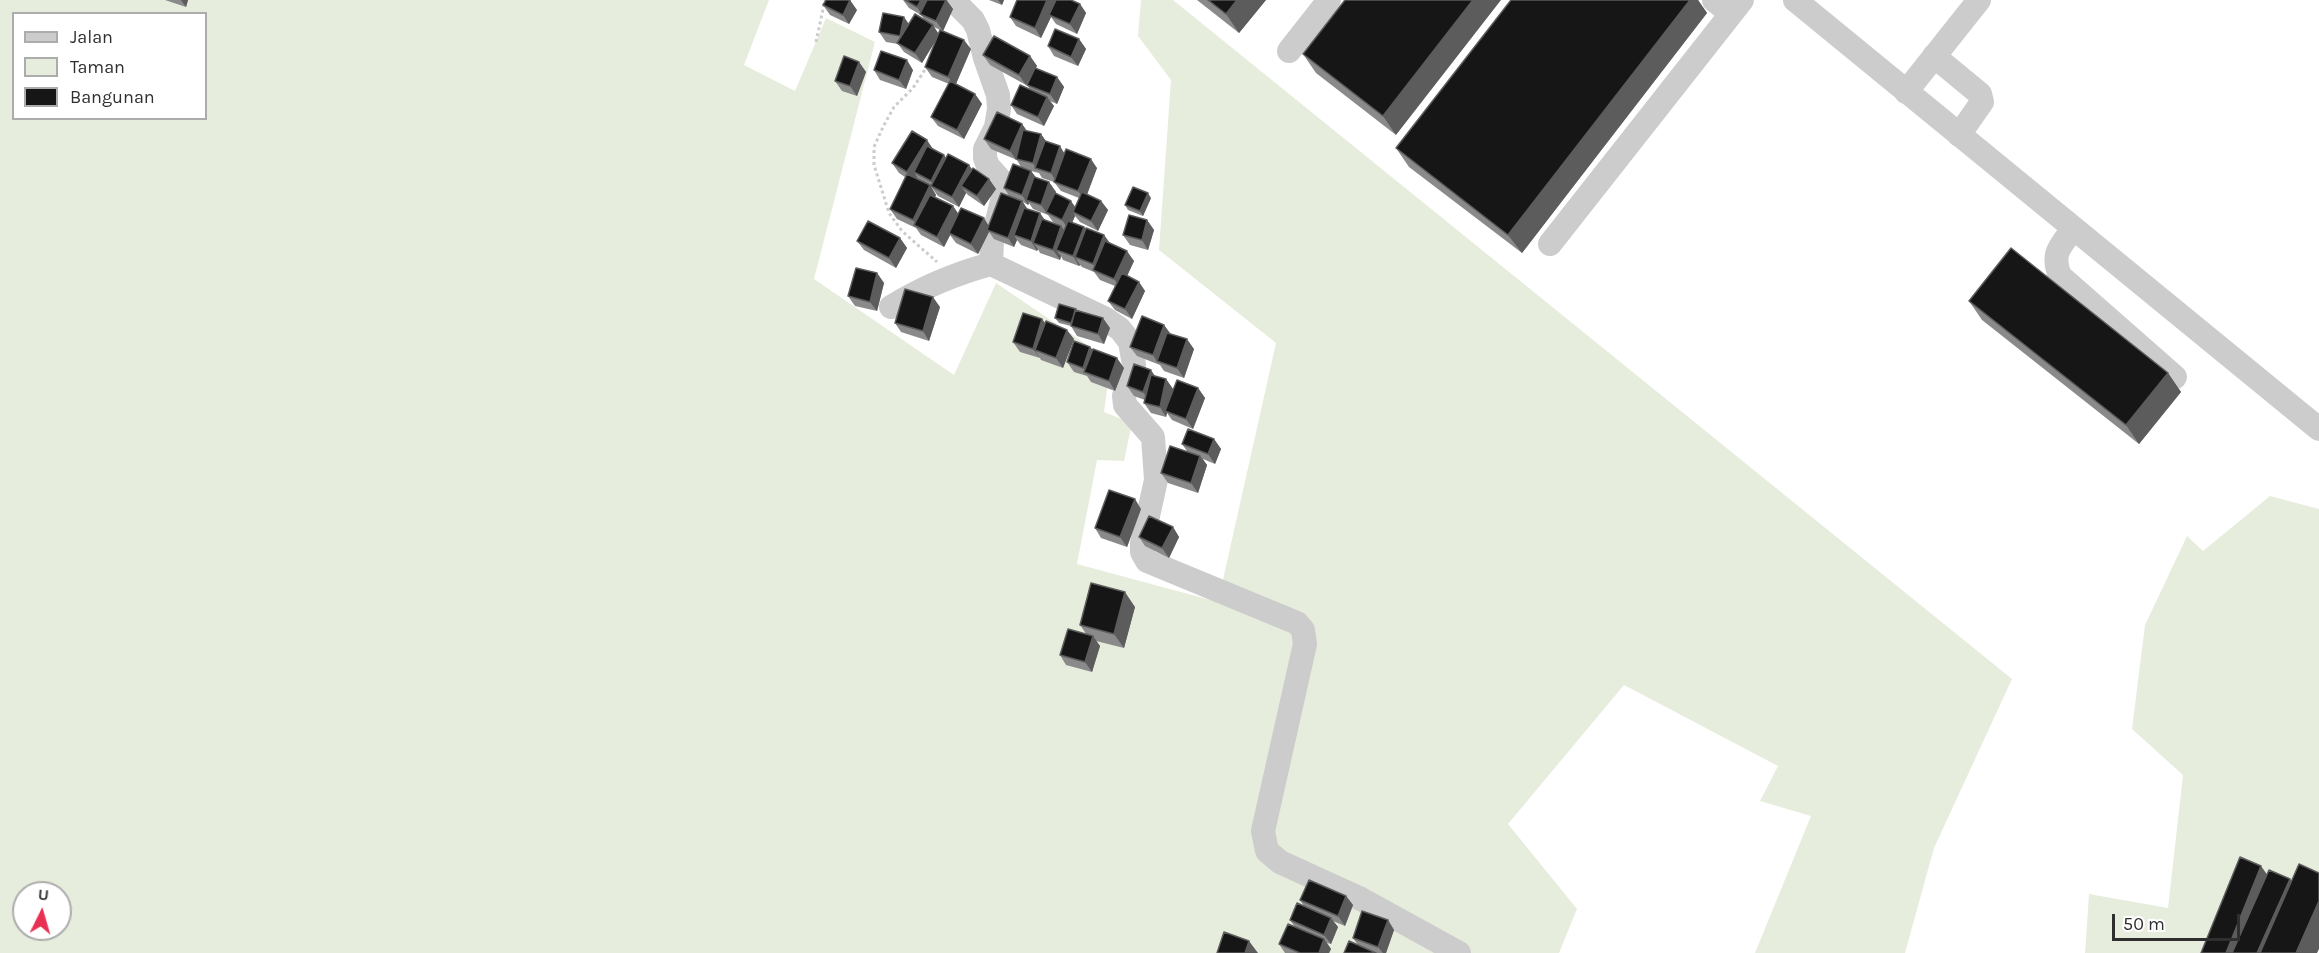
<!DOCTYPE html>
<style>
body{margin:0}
#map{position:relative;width:2319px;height:953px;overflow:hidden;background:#fff;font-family:Karla,sans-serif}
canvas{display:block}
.legend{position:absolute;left:12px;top:12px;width:195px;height:108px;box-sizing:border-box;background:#fff;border:2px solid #acacac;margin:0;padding:8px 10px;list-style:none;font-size:18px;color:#2f2f2f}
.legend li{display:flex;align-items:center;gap:12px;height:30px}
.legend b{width:30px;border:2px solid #acacac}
.north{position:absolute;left:12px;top:881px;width:60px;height:60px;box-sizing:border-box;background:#fff;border:2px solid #acacac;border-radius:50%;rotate:5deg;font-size:16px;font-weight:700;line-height:24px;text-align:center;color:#2f2f2f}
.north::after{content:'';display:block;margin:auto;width:21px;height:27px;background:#e83054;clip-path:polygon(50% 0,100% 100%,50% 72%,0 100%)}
.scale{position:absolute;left:2112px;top:914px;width:128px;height:27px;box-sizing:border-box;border:3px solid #2f2f2f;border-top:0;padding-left:8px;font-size:18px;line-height:21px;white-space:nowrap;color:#2f2f2f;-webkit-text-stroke:4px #fff;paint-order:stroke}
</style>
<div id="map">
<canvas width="2319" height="953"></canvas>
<ul class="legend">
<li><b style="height:8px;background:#ccc"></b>Jalan</li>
<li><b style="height:16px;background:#e7eddd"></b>Taman</li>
<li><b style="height:16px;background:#161616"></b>Bangunan</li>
</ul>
<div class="north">U</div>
<div class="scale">50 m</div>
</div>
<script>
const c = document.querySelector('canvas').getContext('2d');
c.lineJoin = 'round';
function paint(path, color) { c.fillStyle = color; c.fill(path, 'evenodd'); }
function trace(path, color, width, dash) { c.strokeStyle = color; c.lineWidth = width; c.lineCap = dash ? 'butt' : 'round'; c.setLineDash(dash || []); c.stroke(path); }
const green = new Path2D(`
 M0 0H769L744 65 795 91 826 18 875 42 814 279 954 375 996 283 1111 361 1104 412 1132 423 1124 461 1097 460 1077 564 1218 602 1276 343 1159 250 1171 80 1138 36 1141 0H1173L2012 679 1934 848 1905 953H1755L1811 816 1760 801 1778 766 1624 685 1508 824 1577 909 1559 953H0ZM14 14H206V118H14ZM24 893H60V929H24Z
 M2270 496 2319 509V880L2272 953H2085L2089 894 2168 908 2183 775 2132 729 2145 625 2187 536 2203 551Z`);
const path = new Path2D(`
 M816 42 825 0
 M928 65 913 88 894 107 883 127 874 147V165L889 213 902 231 937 262`);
const minor = new Path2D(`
 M953 0 973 20 978 30 985 58 998 95 999 109 996 127 985 149V158L988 166 1004 184 1005 189 992 241 991 264 1104 318 1120 329 1130 342 1134 365 1124 396 1125 405 1153 437 1156 480 1142 543V552L1147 561 1297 623 1303 630 1305 644 1263 831 1267 851 1280 862 1361 899 1459 953
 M1714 0 1731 14
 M1795 0 2319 429
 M1289 51 1329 0
 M1934 56 1980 94 1982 102 1959 135
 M1906 92 1979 0
 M2073 229C2060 247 2051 253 2060 276L2175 377
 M1550 244 1742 0
 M891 307C923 287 954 274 991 264`);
const wall = new Path2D(`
 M165 0H188L186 7Z
 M903 0H947L953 9 943 31 971 49 956 84 975 94 982 104 964 139 938 126 931 117 949 84 932 77 925 67 936 40 922 63 904 52 898 44 886 42 879 32 925 20 921 15 909 8ZM934 27 940 30 939 34Z
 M989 0H1004L1002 5Z
 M1197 0H1266L1239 33Z
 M1345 0 1396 135 1316 73 1303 54Z
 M1511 0H1698L1707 13 1522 253 1409 167 1396 148Z
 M1080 4 1086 13 1077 34 1056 24 1051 17 1041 38 1016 26 1010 17Z
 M823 5 857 10 849 24 830 15Z
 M1079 39 1086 49 1078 66 1054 56 1048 46Z
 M983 55 1030 56 1037 66 1036 68 1057 77 1064 87 1057 104 1050 101 1054 106 1044 126 1017 114 1011 105 1030 89 1027 85 1031 76 1026 85 990 65Z
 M859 62 866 72 857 96 842 91 835 81Z
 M874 70H913L906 89 880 80Z
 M1022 124 1027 131 1041 134 1046 142 1065 154 1097 168 1087 194 1101 201 1108 210 1098 231 1080 222 1075 216 1072 223 1084 227 1085 229 1104 235 1110 243 1134 261 1127 276 1139 282 1145 291 1132 319 1115 310 1108 301 1115 286 1100 280 1094 272 1082 267 1080 265 1079 266 1063 260 1061 256 1060 260 1040 253 1038 249 1037 251 1021 245 1017 240 1014 247 994 239 989 232 978 254 956 243 950 235 944 247 921 235 916 228 897 219 890 209 905 177 899 173 892 163 933 150 946 158 969 165 972 170 989 179 996 189 984 206 968 195 966 193 959 207 938 196 932 188 931 187 936 195 935 197 953 206 958 214 989 226 1010 197 1004 188 1021 167 1017 160 991 149 984 139ZM1031 171 1039 173 1042 178 1054 182 1061 191 1079 198 1075 207 1056 194V192L1049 182 1035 177ZM1023 202 1028 205 1029 203 1033 209 1048 215 1053 222 1058 224 1045 220 1027 209Z
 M1151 198 1143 216 1128 210 1125 205Z
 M1147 220 1154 230 1148 250 1130 245 1123 235Z
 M900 238 907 248 896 268 864 250 857 241Z
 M877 273 884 283 877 311 855 306 848 296Z
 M1969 301 2168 373 2181 392 2139 444 1982 320Z
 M940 307 929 341 901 332 895 323Z
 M1076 310 1110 328 1104 344 1077 336 1071 326 1059 323 1055 318Z
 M1042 319 1045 323 1074 339 1063 368 1041 360 1040 358 1020 352 1013 342Z
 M1164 325 1171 334 1194 349 1184 378 1164 371 1160 365 1137 356 1130 347Z
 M1090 347 1093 350 1124 368 1115 391 1091 382 1087 376 1074 372 1067 362Z
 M1155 377 1166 379 1173 389 1172 394 1198 388 1205 398 1193 429 1172 420 1167 413 1166 417 1151 413 1144 403 1145 400 1134 396 1127 386Z
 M1214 439 1221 449 1215 464 1203 459 1207 465 1198 493 1168 483 1161 473 1187 451 1182 444Z
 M1141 509 1127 547 1101 538 1095 528Z
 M1173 527 1179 537 1169 558 1145 546 1139 537Z
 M1135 607 1124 648 1096 641 1100 646 1092 672 1066 665 1060 655 1087 635 1080 625Z
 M1346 896 1353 905 1345 926 1333 921 1338 927 1331 944 1327 943 1331 949 1329 953H1285L1279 944 1295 927 1290 920 1304 906 1300 900Z
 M1388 920 1394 930 1386 953H1344L1358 945 1353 938Z`);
const shadedWall = new Path2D(`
 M181 0H188L186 7Z
 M850 0 857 10 849 24 843 15Z
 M921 0H933L922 15 917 7Z
 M946 0 953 9 943 31 936 21Z
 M998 0H1004L1002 5Z
 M1047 0H1057L1049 15 1051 17 1041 38 1035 28Z
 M1237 0H1266L1239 33 1226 14Z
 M1473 0H1501L1396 135 1383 116Z
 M1690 0H1698L1707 13 1522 253 1508 235Z
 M1080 4 1086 13 1077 34 1070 24Z
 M904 17 911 27 907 46 900 36Z
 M933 25 939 35 922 63 915 53Z
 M1079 39 1086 49 1078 66 1071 57Z
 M964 40 971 49 955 86 948 77Z
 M1030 56 1037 66 1026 85 1019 75Z
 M907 60 913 70 906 89 899 80Z
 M859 62 866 72 857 96 850 86Z
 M1057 77 1064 87 1057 104 1050 94Z
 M975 94 982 104 964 139 957 130Z
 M1047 97 1054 106 1044 126 1038 117Z
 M1022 124 1029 134 1016 159 1017 161 1010 151Z
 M1041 134 1048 144 1036 169 1033 163Z
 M927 140 933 149 914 172 917 177 914 182 907 172Z
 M1060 146 1066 156 1057 183 1051 173Z
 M944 155 951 165 937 189 931 181Z
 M1091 159 1097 168 1085 200 1078 191Z
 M969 165 976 175 961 186 966 193 959 207 952 197Z
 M1031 171 1038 180 1026 200 1029 203 1028 205 1022 195Z
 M989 179 996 189 984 206 977 196Z
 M1049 182 1056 192 1048 213 1046 212 1041 205Z
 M930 185 936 195 920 228 918 227 913 220Z
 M1148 193 1151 198 1143 216 1140 211Z
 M1022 201 1029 211 1014 235 1017 240 1014 247 1008 238Z
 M1071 201 1078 211 1073 212 1075 216 1069 230 1062 220Z
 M1101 201 1108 210 1098 231 1091 221Z
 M953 206 960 216 944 247 937 237Z
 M1040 213 1047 223 1033 243 1038 249 1037 251 1031 241Z
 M984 218 990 228 987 230 989 232 978 254 971 244Z
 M1147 220 1154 230 1148 250 1142 240Z
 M1061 226 1068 235 1056 250 1061 256 1060 260 1053 250Z
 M1084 227 1091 237 1075 257 1080 265 1079 266 1073 256Z
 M1104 235 1111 245 1100 274 1093 264Z
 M900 238 907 248 896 268 889 258Z
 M1127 251 1134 261 1121 289 1114 279Z
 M877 273 884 283 877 311 870 302Z
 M1139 282 1145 291 1132 319 1125 309Z
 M933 297 940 307 929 341 923 331Z
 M1103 318 1110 328 1104 344 1098 334Z
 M1042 319 1049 329 1035 350 1040 358 1033 349Z
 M1164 325 1171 335 1157 361 1159 365 1153 355Z
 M1067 330 1074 339 1063 368 1056 358Z
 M1187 339 1194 349 1184 378 1177 368Z
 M1090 347 1097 356 1087 373 1083 368Z
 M1117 358 1124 368 1115 391 1109 381Z
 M1151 370 1157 379 1150 402 1143 392Z
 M2168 373 2181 392 2139 444 2126 425Z
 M1166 379 1173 389 1168 412 1165 411 1167 413 1166 417 1160 407Z
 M1198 388 1205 398 1193 429 1186 419Z
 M1214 439 1221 449 1215 464 1208 454Z
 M1200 456 1207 465 1198 493 1191 483Z
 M1135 499 1141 509 1127 547 1120 537Z
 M1173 527 1179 537 1169 558 1162 548Z
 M1125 592 1135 607 1124 648 1114 634Z
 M1093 636 1100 646 1092 672 1085 662Z
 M2261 866 2271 880 2242 953H2226Z
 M2290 879 2300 894 2274 953H2257Z
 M1346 896 1353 905 1345 926 1338 916Z
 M2319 901V949L2317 953H2296Z
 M1331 918 1338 927 1331 944 1324 935Z
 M1388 920 1394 930 1386 953H1383L1378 947Z
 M1324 939 1331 949 1329 953H1319Z
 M1249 941 1258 953H1245Z`);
const building = new Path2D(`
 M826 0H850L843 15 823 5Z
 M905 0H921L917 7Z
 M927 0H946L936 21 920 14Z
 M1017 0H1047L1035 28 1010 17Z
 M1056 0H1071L1080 4 1070 24 1049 15Z
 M1208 0H1237L1226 14Z
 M1345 0H1473L1383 116 1303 54Z
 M1511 0H1690L1508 235 1396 148Z
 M883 13 904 17 900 36 879 32Z
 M915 14 933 25 915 53 897 43Z
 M1055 29 1079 39 1071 57 1048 46Z
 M940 30 964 40 948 77 925 67Z
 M994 36 1030 56 1019 75 983 55Z
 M881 51 907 60 899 80 874 70Z
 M844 56 859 62 850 86 835 81Z
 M1035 68 1057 77 1050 94 1027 85Z
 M950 81 975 94 957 130 931 117Z
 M1020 85 1047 97 1038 117 1011 105Z
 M997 112 1022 124 1010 151 984 139Z
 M1023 130 1041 134 1033 163 1016 159Z
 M912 131 927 140 907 172 892 163Z
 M1045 141 1060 146 1051 173 1035 168Z
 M927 146 944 155 931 181 914 172Z
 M1066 149 1091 159 1078 191 1054 182Z
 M948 154 969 165 952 197 931 186Z
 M1013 164 1031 171 1022 195 1004 188Z
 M973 168 989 179 977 196 961 186Z
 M907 174 930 185 913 220 890 209Z
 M1034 177 1049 182 1041 205 1026 200Z
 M1133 187 1148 193 1140 211 1125 205Z
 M1082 192 1101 201 1091 221 1073 212Z
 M1001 193 1022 201 1008 238 987 230Z
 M1055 193 1071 201 1062 220 1046 212Z
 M930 195 953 206 937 237 914 225Z
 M961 208 984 218 971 244 949 233Z
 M1024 208 1040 213 1031 241 1014 235Z
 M1129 215 1147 220 1142 240 1123 235Z
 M1042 219 1061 226 1053 250 1033 243Z
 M868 221 900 238 889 258 857 241Z
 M1068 221 1084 227 1073 256 1056 250Z
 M1086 228 1104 235 1093 264 1075 257Z
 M1105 241 1127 251 1114 279 1093 270Z
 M2011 248 2168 373 2126 425 1969 301Z
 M856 268 877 273 870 302 848 296Z
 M1122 273 1139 282 1125 309 1108 301Z
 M905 289 933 297 923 331 895 323Z
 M1059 304 1076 309 1071 323 1055 318Z
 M1075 310 1103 318 1098 334 1071 326Z
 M1023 313 1042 319 1033 349 1013 342Z
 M1142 316 1164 325 1153 355 1130 347Z
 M1046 321 1067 330 1056 358 1035 350Z
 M1167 333 1187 339 1177 368 1157 361Z
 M1074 341 1090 347 1083 368 1067 362Z
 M1093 349 1117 358 1109 381 1084 372Z
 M1134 364 1151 370 1143 392 1127 386Z
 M1151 375 1166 379 1160 407 1144 403Z
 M1177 380 1198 388 1186 419 1165 411Z
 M1188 429 1214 439 1208 454 1182 444Z
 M1170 446 1200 456 1191 483 1161 473Z
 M1109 490 1135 499 1120 537 1095 528Z
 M1149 516 1173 527 1162 548 1139 537Z
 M1091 583 1125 592 1114 634 1080 625Z
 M1068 629 1093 636 1085 662 1060 655Z
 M2240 857 2261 866 2226 953H2201Z
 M2299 864 2319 873V901L2296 953H2260Z
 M2269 870 2290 879 2257 953H2232Z
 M1309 880 1346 896 1338 916 1300 900Z
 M1297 903 1331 918 1324 935 1290 920Z
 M1362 911 1388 920 1378 947 1353 938Z
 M1288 924 1324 939 1319 953H1300L1279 944Z
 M1224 932 1249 941 1245 953H1217Z
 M1349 941 1376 953H1344Z`);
paint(green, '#e7eddd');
trace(path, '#ccc', 3, [3, 3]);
trace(minor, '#ccc', 24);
paint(wall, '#8a8a8a');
paint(shadedWall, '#5c5c5c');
paint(building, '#161616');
trace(building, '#5c5c5c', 1.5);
</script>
